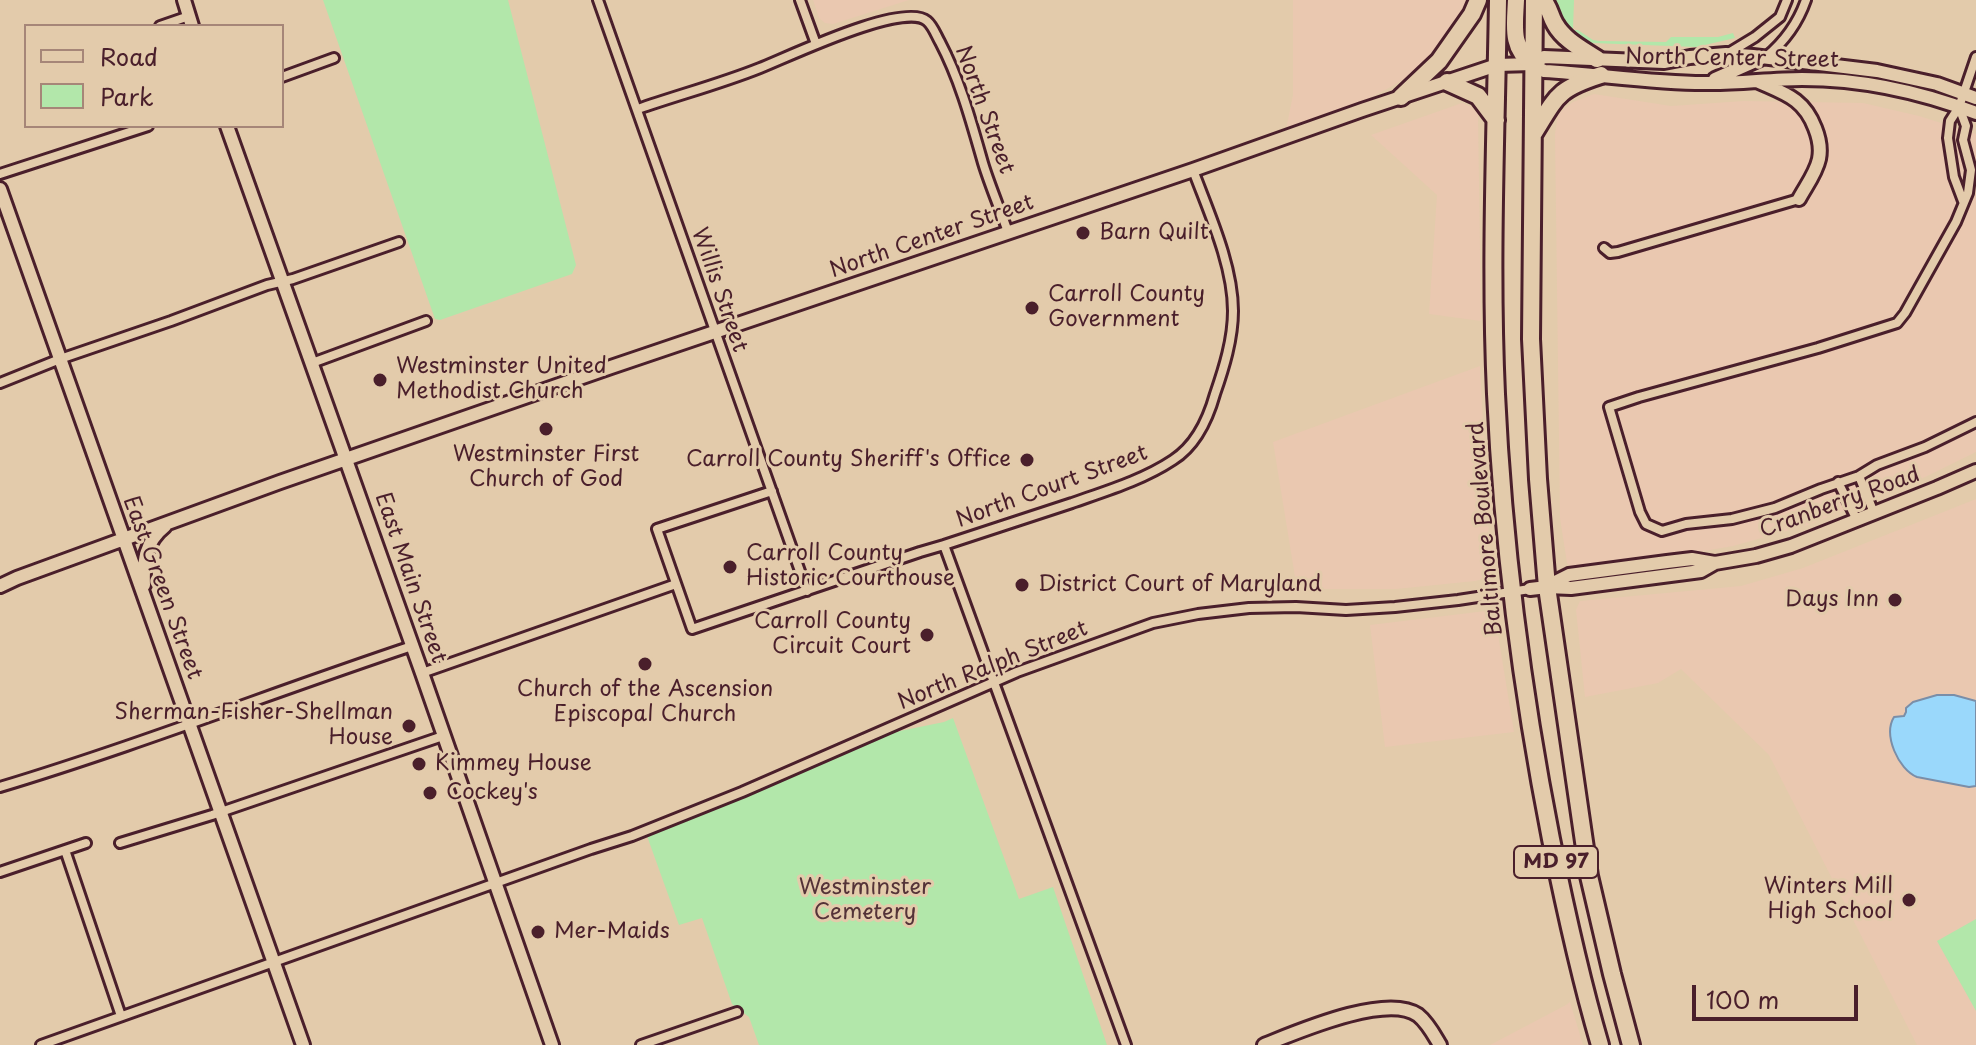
<!DOCTYPE html>
<style>
body{margin:0}
#map{position:relative;width:1976px;height:1045px;overflow:hidden;background:#e3cbab;font-family:"Playpen Sans",sans-serif}
canvas{display:block}
.legend{position:absolute;left:24px;top:24px;width:260px;height:104px;box-sizing:border-box;background:#e3cbab;border:2px solid #a68678;margin:0;padding:10px 14px;list-style:none;font-size:24px;color:#4a1f2b}
.legend li{display:flex;align-items:center;gap:16px;height:40px}
.legend b{width:40px;border:2px solid #a68678}
.scale{position:absolute;left:1692px;top:985px;width:166px;height:36px;box-sizing:border-box;border:4px solid #4a1f2b;border-top:0;padding-left:10px;font-size:24px;line-height:28px;white-space:nowrap;color:#4a1f2b;-webkit-text-stroke:6px #e3cbab;paint-order:stroke}
</style>
<div id="map">
<canvas width="1976" height="1045"></canvas>
<ul class="legend">
<li><b style="height:10px;background:#e3cbab"></b>Road</li>
<li><b style="height:22px;background:#b2e7aa"></b>Park</li>
</ul>
<div class="scale">100 m</div>
</div>
<script>
const c = document.querySelector('canvas').getContext('2d');
c.lineJoin = 'round';
function paint(path, color) { c.fillStyle = color; c.fill(path, 'evenodd'); }
function trace(path, color, width, dash) { c.strokeStyle = color; c.lineWidth = width; c.lineCap = dash ? 'butt' : 'round'; c.setLineDash(dash || []); c.stroke(path); }
function label(font, color, halo, rows, align = 'center') {
  c.font = font + ' "Playpen Sans",sans-serif'; c.lineWidth = 6; c.setLineDash([]); c.textBaseline = 'middle'; c.strokeStyle = halo; c.fillStyle = color; for (const [text, x, y, turn = 0] of rows) {
    c.save(); c.translate(x, y); c.rotate((+turn || 0) * Math.PI / 180); c.textAlign = isNaN(turn) ? turn : align; if (halo) c.strokeText(text, 0, 0); c.fillText(text, 0, 0); c.restore();
  }
}
const built = new Path2D(`
 M813 0H909L833 24 825 23 819 18Z
 M1293 0H1473L1432 62 1394 85 1314 128 1285 135 1293 95Z
 M1594 94 1671 106 1744 101 1863 103 1919 116 1976 134V452L1919 480 1808 525 1733 546 1594 570H1573L1567 563 1560 518 1555 134 1558 114 1573 102Z
 M1462 103 1472 107 1478 114 1481 321 1429 314 1437 195 1371 135Z
 M1480 366 1491 577 1475 581 1396 589H1297L1273 442Z
 M1976 499V1045H1917L1769 755 1681 669 1658 683 1585 697 1576 610 1580 601 1741 586 1803 568Z
 M1494 610 1514 732 1385 747 1370 625Z
 M1570 1002 1583 1045H1490L1566 1005Z`);
const green = new Path2D(`
 M323 0H508L576 265 572 274 440 320 435 319Z
 M1552 0H1574L1573 30H1578L1593 40 1599 41 1666 42 1671 37H1718L1733 33 1735 38 1696 47 1593 43 1582 39 1568 29 1566 30Z
 M953 718 1019 899 1053 887 1107 1045H759L749 1017 732 1004 702 918 679 925 647 836 895 732 944 722Z
 M1976 919V1011L1937 941Z`);
const water = new Path2D(`
 M1937 695H1954L1976 701V786L1969 787 1917 777C1898 769 1883 735 1894 717L1904 716 1906 712V708L1913 702Z`);
const street = new Path2D(`
 M598 0 807 591
 M800 0 816 44
 M160 26 189 16
 M1727 54 1755 37 1780 17 1787 0
 M1766 57C1784 42 1798 23 1806 0
 M282 77 334 58
 M1959 107 1966 126 1963 140 1971 170 1968 193 1956 222 1905 313 1897 323 1818 348 1639 397 1609 407 1640 512 1646 524 1662 531 1686 524 1732 519 1775 508 1821 489 1859 476 1877 465 1925 447 1976 422
 M638 109C678 95 720 84 760 68 788 57 904 1 927 21 933 26 936 35 940 42 960 80 971 121 983 163 990 186 1000 209 1008 232
 M0 174 148 126
 M1963 201 1954 177 1948 138 1950 121 1959 107 1976 57
 M1604 248 1610 253 1618 252 1799 199
 M312 363 426 321
 M0 383 60 359 171 321 267 285 293 279 399 242
 M1859 476 1874 513
 M1838 482 1857 520
 M772 491 657 529 692 629 920 552 944 545C987 531 1029 517 1072 503 1106 491 1143 480 1173 460 1195 446 1208 419 1215 394 1224 368 1233 339 1233 311 1233 265 1209 213 1193 170
 M944 545 1126 1045
 M422 673 676 584
 M0 787C139 745 274 692 412 646
 M120 843 212 815 443 736
 M65 850 121 1016
 M0 872 86 843
 M41 1045 591 849 632 836 742 792 1017 672 1153 623 1198 614 1249 608 1296 607 1346 610 1395 607 1458 600 1530 589
 M641 1045 737 1012`);
const secondary = new Path2D(`
 M184 0 192 26
 M1533 64 1544 71C1597 74 1650 83 1704 83 1736 84 1769 79 1802 79 1860 79 1921 92 1976 113
 M1715 79 1760 59
 M1759 82C1786 94 1804 99 1815 128 1819 138 1821 149 1819 159 1816 173 1806 186 1799 199
 M227 126 422 673 552 1045
 M0 189 303 1045
 M144 585C143 561 145 542 165 526
 M1549 585 1569 575 1667 562 1692 559 1715 563
 M0 586 17 578 280 482 611 367 1193 170 1362 110 1497 65 1533 64 1544 57 1664 62 1690 57 1726 54 1753 56 1877 71 1937 84 1976 98
 M1530 589 1547 587 1571 588 1701 571 1715 563 1756 556 1791 546 1937 488 1976 471
 M1264 1045C1297 1032 1386 993 1418 1015 1428 1023 1434 1035 1440 1045`);
const highway = new Path2D(`
 M1498 0C1496 131 1490 263 1496 394 1503 544 1522 692 1551 839 1565 908 1580 977 1600 1045
 M1516 0C1515 25 1510 48 1533 64
 M1534 0 1531 339 1538 479 1547 587 1589 876 1612 974 1631 1045
 M1543 0C1550 8 1550 16 1555 24 1564 40 1582 49 1597 59
 M1447 82 1478 96 1496 120
 M1401 97 1439 61 1472 14 1478 0
 M1534 133C1557 96 1557 89 1601 75`);
const markers = [
 [1083,233,8,"#4a1f2b"],
 [1032,308,8,"#4a1f2b"],
 [380,380,8,"#4a1f2b"],
 [546,429,8,"#4a1f2b"],
 [1027,460,8,"#4a1f2b"],
 [730,567,8,"#4a1f2b"],
 [1022,585,8,"#4a1f2b"],
 [1895,600,8,"#4a1f2b"],
 [927,635,8,"#4a1f2b"],
 [645,664,8,"#4a1f2b"],
 [409,726,8,"#4a1f2b"],
 [419,764,8,"#4a1f2b"],
 [430,793,8,"#4a1f2b"],
 [1909,900,8,"#4a1f2b"],
 [538,932,8,"#4a1f2b"]
];
const shields = [
 [1556,862,84]
];
const shieldNames = [
 ["MD 97",1556,862]
];
const streetNames = [
 ["North Center Street",1732,59,1],
 ["North Street",984,110,70],
 ["North Center Street",932,237,-19],
 ["Willis Street",719,290,71],
 ["North Court Street",1052,487,-20],
 ["Cranberry Road",1840,503,-20],
 ["Baltimore Boulevard",1486,529,-95],
 ["East Main Street",410,578,71],
 ["East Green Street",162,588,70],
 ["North Ralph Street",993,666,-22]
];
const poiNames = [
 ["Barn Quilt",1099,233],
 ["Carroll County",1048,295],
 ["Government",1048,320],
 ["Westminster United",396,367],
 ["Methodist Church",396,392],
 ["Westminster First",546,455,"center"],
 ["Church of God",546,480,"center"],
 ["Carroll County Sheriff's Office",1011,460,"right"],
 ["Carroll County",746,554],
 ["Historic Courthouse",746,579],
 ["District Court of Maryland",1038,585],
 ["Days Inn",1879,600,"right"],
 ["Carroll County",911,622,"right"],
 ["Circuit Court",911,647,"right"],
 ["Church of the Ascension",645,690,"center"],
 ["Episcopal Church",645,715,"center"],
 ["Sherman-Fisher-Shellman",393,713,"right"],
 ["House",393,738,"right"],
 ["Kimmey House",435,764],
 ["Cockey's",446,793],
 ["Winters Mill",1893,887,"right"],
 ["High School",1893,912,"right"],
 ["Mer-Maids",554,932]
];
const parkNames = [
 ["Westminster",865,888],
 ["Cemetery",865,913]
];
paint(built, '#eac8b0');
paint(green, '#b2e7aa');
paint(water, '#9ad8fb');
trace(water, '#7a8ea8', 2);
trace(street, '#4a1f2b', 14);
trace(secondary, '#4a1f2b', 18);
trace(highway, '#4a1f2b', 22);
trace(street, '#e3cbab', 8);
trace(secondary, '#e3cbab', 12);
trace(highway, '#e3cbab', 16);
for (const [x, y, r, color] of markers) { const dot = new Path2D(); dot.arc(x, y, r, 0, 2 * Math.PI); c.fillStyle = color; c.fill(dot); trace(dot, '#e3cbab', 3); }
for (const [x, y, w] of shields) { const box = new Path2D(); box.roundRect(x - w / 2, y - 16, w, 32, 6); c.fillStyle = '#e3cbab'; c.fill(box); trace(box, '#4a1f2b', 2); }
label('bold 20px', '#4a1f2b', null, shieldNames);
label('22px', '#4a1f2b', '#e3cbab', streetNames);
label('22px', '#4a1f2b', '#e3cbab', poiNames, 'left');
label('22px', '#543338', '#e3cbab', parkNames);
</script>
